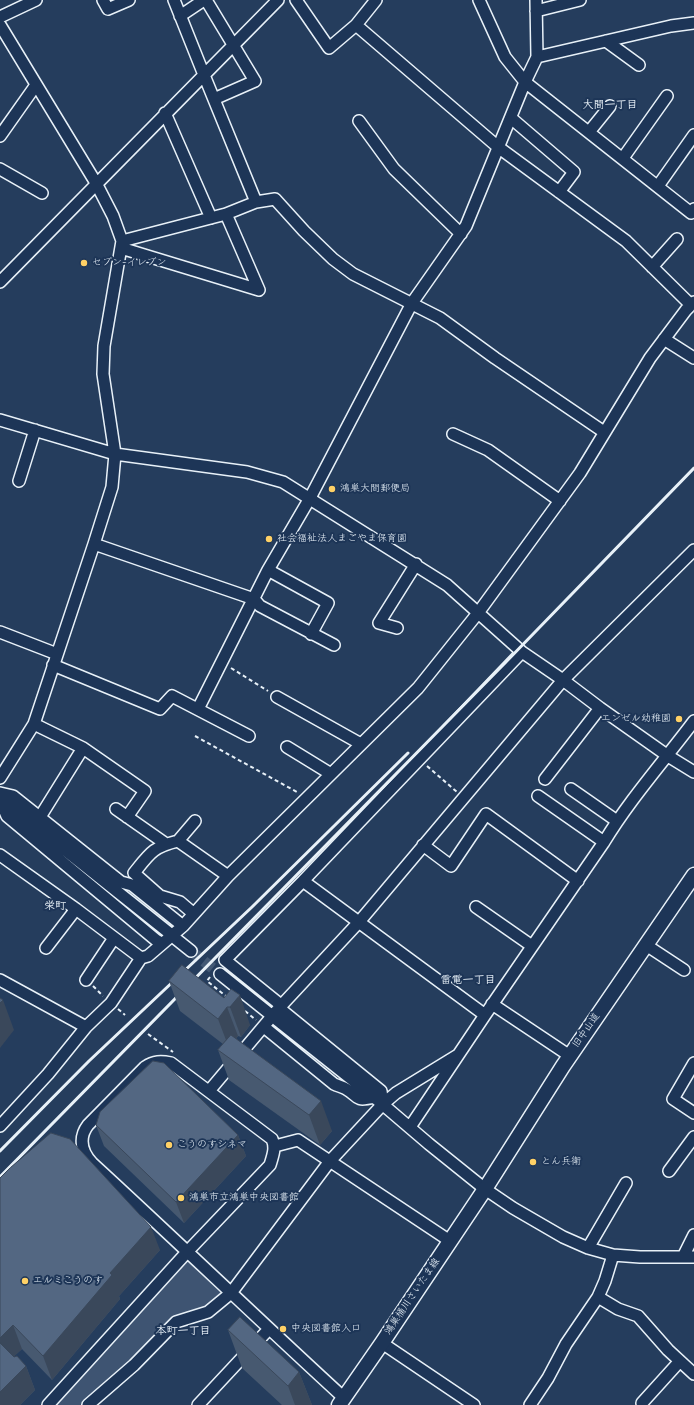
<!DOCTYPE html>
<meta charset="utf-8">
<style>
body{margin:0}
canvas{display:block;background:#253d5d}
</style>
<canvas width="694" height="1405"></canvas>
<script>
const c = document.querySelector('canvas').getContext('2d');
c.lineJoin = 'round';
function paint(path, color) { c.fillStyle = color; c.fill(path, 'evenodd'); }
function trace(path, color, width, dash) { c.strokeStyle = color; c.lineWidth = width; c.lineCap = dash ? 'butt' : 'round'; c.setLineDash(dash || []); c.stroke(path); }
function label(font, color, halo, rows, align = 'center') {
  c.font = font + ' Kalam,"Klee One",sans-serif'; c.lineWidth = 4; c.setLineDash([]); c.textBaseline = 'middle'; c.strokeStyle = halo; c.fillStyle = color; for (const [text, x, y, turn = 0] of rows) {
    c.save(); c.translate(x, y); c.rotate((+turn || 0) * Math.PI / 180); c.textAlign = isNaN(turn) ? turn : align; if (halo) c.strokeText(text, 0, 0); c.fillText(text, 0, 0); c.restore();
  }
}
const green = new Path2D(`
 M188 1251 231 1293 208 1312 176 1323 88 1405H48Z`);
const minorTunnel = new Path2D(`
 M191 951 220 974`);
const path = new Path2D(`
 M231 668 268 691
 M195 736 297 792
 M427 766 457 792
 M210 977 207 981 227 997
 M93 986 103 996
 M118 1009 125 1015
 M245 1011 256 1020
 M148 1034 173 1052`);
const minor = new Path2D(`
 M103 0 108 9 129 0
 M174 0 204 75 256 202
 M206 0 255 81 214 99
 M296 0 329 48 356 25 376 0
 M479 0 505 57 525 82 691 213 694 209
 M536 11 580 0
 M180 16 204 0
 M0 17 36 0
 M0 25 96 183 113 216 122 241 104 346 103 374 115 454 112 487 94 544 34 724 0 778
 M356 25 498 147 626 241 691 305
 M606 41 639 65
 M537 57 671 26 694 23
 M165 113 211 218
 M511 118 574 172 559 192
 M359 121 394 169 461 234
 M589 132 610 106
 M0 136 36 85
 M623 158 667 96
 M0 169 42 193
 M658 186 694 135
 M122 241 226 214 256 202 275 199 304 231 333 259 353 274 440 318 495 358 604 432
 M121 248 259 290 226 214
 M652 267 677 239
 M0 282 278 0
 M664 339 694 358
 M0 420 115 454 247 472 283 482 447 585 522 652 563 680 600 708 668 756 694 772
 M453 434 488 450 560 501
 M19 481 35 430
 M94 544 254 599 260 606 334 645
 M268 570 328 603 311 634
 M397 628 379 623 416 564
 M0 632 57 654
 M53 665 160 709 172 696 249 736
 M277 697 361 744
 M198 709 268 570 310 498 412 303 466 226 525 82 537 57 536 0
 M34 724 83 748 145 791 127 817
 M287 747 331 774
 M545 779 600 708
 M571 789 617 821
 M0 793 13 796 121 882 132 885 183 926
 M538 796 604 842
 M1 799 168 932
 M7 803 4 809 7 816 156 940 161 943
 M116 809 166 844
 M40 817 83 748
 M178 841 195 821
 M423 845 451 866 486 814 578 881
 M0 855 76 909 141 958
 M303 881 522 652
 M476 907 532 946
 M194 914 180 902 160 896 134 873C150 853 153 847 178 841L228 876
 M176 939 191 951
 M646 945 684 970
 M46 948 76 909
 M220 974 270 1014
 M0 980 86 1027
 M86 980 114 938
 M492 1004 570 1056
 M282 1006 225 960 303 881 485 1015
 M279 1008 381 1091 383 1104
 M277 1020 374 1097 429 1144 485 1189 513 1208 563 1237 588 1248 613 1255 640 1257H694
 M264 1027 334 1084C338 1086 343 1087 346 1089 360 1097 355 1102 374 1097
 M694 1063 673 1099 694 1113
 M209 1091 279 1008 359 922 563 680 694 550
 M0 1126 48 1074 86 1027 111 1003 141 958 148 956 183 926 228 876 418 688 478 613 580 473 650 358 686 310 694 302
 M410 1127 485 1015 604 842C630 799 664 761 694 721
 M275 1146 298 1140 450 1241
 M669 1171 694 1137
 M588 1248 626 1183
 M683 1257 694 1235
 M598 1297 618 1309 638 1316 668 1350 694 1374
 M382 1343 474 1405
 M642 1403 680 1361
 M48 1405 188 1251 270 1165C273 1155 276 1148 272 1139L171 1063C161 1061 154 1061 145 1067L88 1125C78 1138 82 1152 92 1163 177 1241 260 1321 344 1398
 M88 1405 134 1365 176 1322 208 1312 231 1293 330 1161 383 1104 396 1093 458 1055
 M198 1405 269 1329
 M530 1405 548 1378 566 1344 598 1297 605 1281 613 1255`);
const major = new Path2D(`
 M339 1405 382 1343 485 1189 563 1066 694 875`);
const rail = new Path2D(`
 M0 1151 89 1061 252 907 408 753
 M0 1177 504 664 694 468`);
const wall = new Path2D(`
 M182 965 250 1025 241 1037 238 1036 236 1039 332 1131 320 1145 229 1080 218 1050 223 1044 180 1011 169 981Z
 M96 1125 238 1135 246 1156 184 1223 104 1146Z
 M0 1178 160 1250 119 1296 120 1299 52 1380 22 1349 13 1357 26 1366 35 1390 20 1405H0Z
 M228 1330 299 1372 312 1405H282L242 1368Z`);
const shadedWall = new Path2D(`
 M240 995 250 1025 241 1037 230 1007Z
 M3 1000 14 1030 0 1048V1003Z
 M227 1007 238 1036 229 1048 218 1019Z
 M321 1101 332 1131 320 1145 309 1115Z
 M238 1135 246 1156 184 1223 176 1202Z
 M151 1227 160 1250 119 1296 120 1299 52 1380 43 1356 110 1273Z
 M13 1325 22 1349 6 1364 0 1347V1338Z
 M26 1366 35 1390 20 1405H0V1392Z
 M299 1372 312 1405H295L288 1386Z`);
const building = new Path2D(`
 M182 965 224 998 231 989 240 995 230 1007H227L218 1019 169 981Z
 M0 998 3 1000 0 1003Z
 M231 1035 321 1101 309 1115 218 1050Z
 M153 1061 164 1063 238 1135 176 1202 96 1125 100 1112Z
 M51 1133 70 1139 151 1227 110 1273 112 1275 43 1356 13 1325 0 1338V1178L10 1168Z
 M240 1317 299 1372 288 1386 228 1330Z
 M0 1343 14 1357 17 1356 26 1366 0 1392Z`);
const markers = [
 [84,263,4,"#ffd166"],
 [332,489,4,"#ffd166"],
 [269,539,4,"#ffd166"],
 [679,719,4,"#ffd166"],
 [169,1145,4,"#ffd166"],
 [533,1162,4,"#ffd166"],
 [181,1198,4,"#ffd166"],
 [25,1281,4,"#ffd166"],
 [283,1329,4,"#ffd166"]
];
const poiNames = [
 ["セブン-イレブン",92,263],
 ["鴻巣大間郵便局",340,489],
 ["社会福祉法人まごやま保育園",277,539],
 ["エンゼル幼稚園",671,719,"right"],
 ["こうのすシネマ",177,1145],
 ["とん兵衛",541,1162],
 ["鴻巣市立鴻巣中央図書館",189,1198],
 ["エルミこうのす",33,1281],
 ["中央図書館入口",291,1329]
];
const streetNames = [
 ["旧中山道",587,1031,-55],
 ["鴻巣桶川さいたま線",413,1297,-56]
];
const neighbourhoodNames = [
 ["大間一丁目",610,106],
 ["栄町",55,907],
 ["雷電一丁目",468,981],
 ["本町一丁目",183,1332]
];
paint(green, '#3e5472');
trace(minorTunnel, '#425874', 11, [11, 5.5]);
trace(minor, '#e8f1f8', 14);
trace(major, '#e8f1f8', 17);
trace(path, '#e8f1f8', 2, [4, 3]);
trace(minor, '#1d3557', 11);
trace(major, '#1d3557', 14);
trace(rail, '#e8f1f8', 3);
paint(wall, '#475970');
paint(shadedWall, '#3a485b');
paint(building, '#536782');
trace(building, '#3a485b', 1);
for (const [x, y, r, color] of markers) { const dot = new Path2D(); dot.arc(x, y, r, 0, 2 * Math.PI); c.fillStyle = color; c.fill(dot); trace(dot, '#1d3557', 1.5); }
label('10px', '#e8f1f8', '#1d3557', poiNames, 'left');
label('10px', '#e8f1f8', '#1d3557', streetNames);
label('bold 11px', '#e8f1f8', '#1d3557', neighbourhoodNames);
</script>
